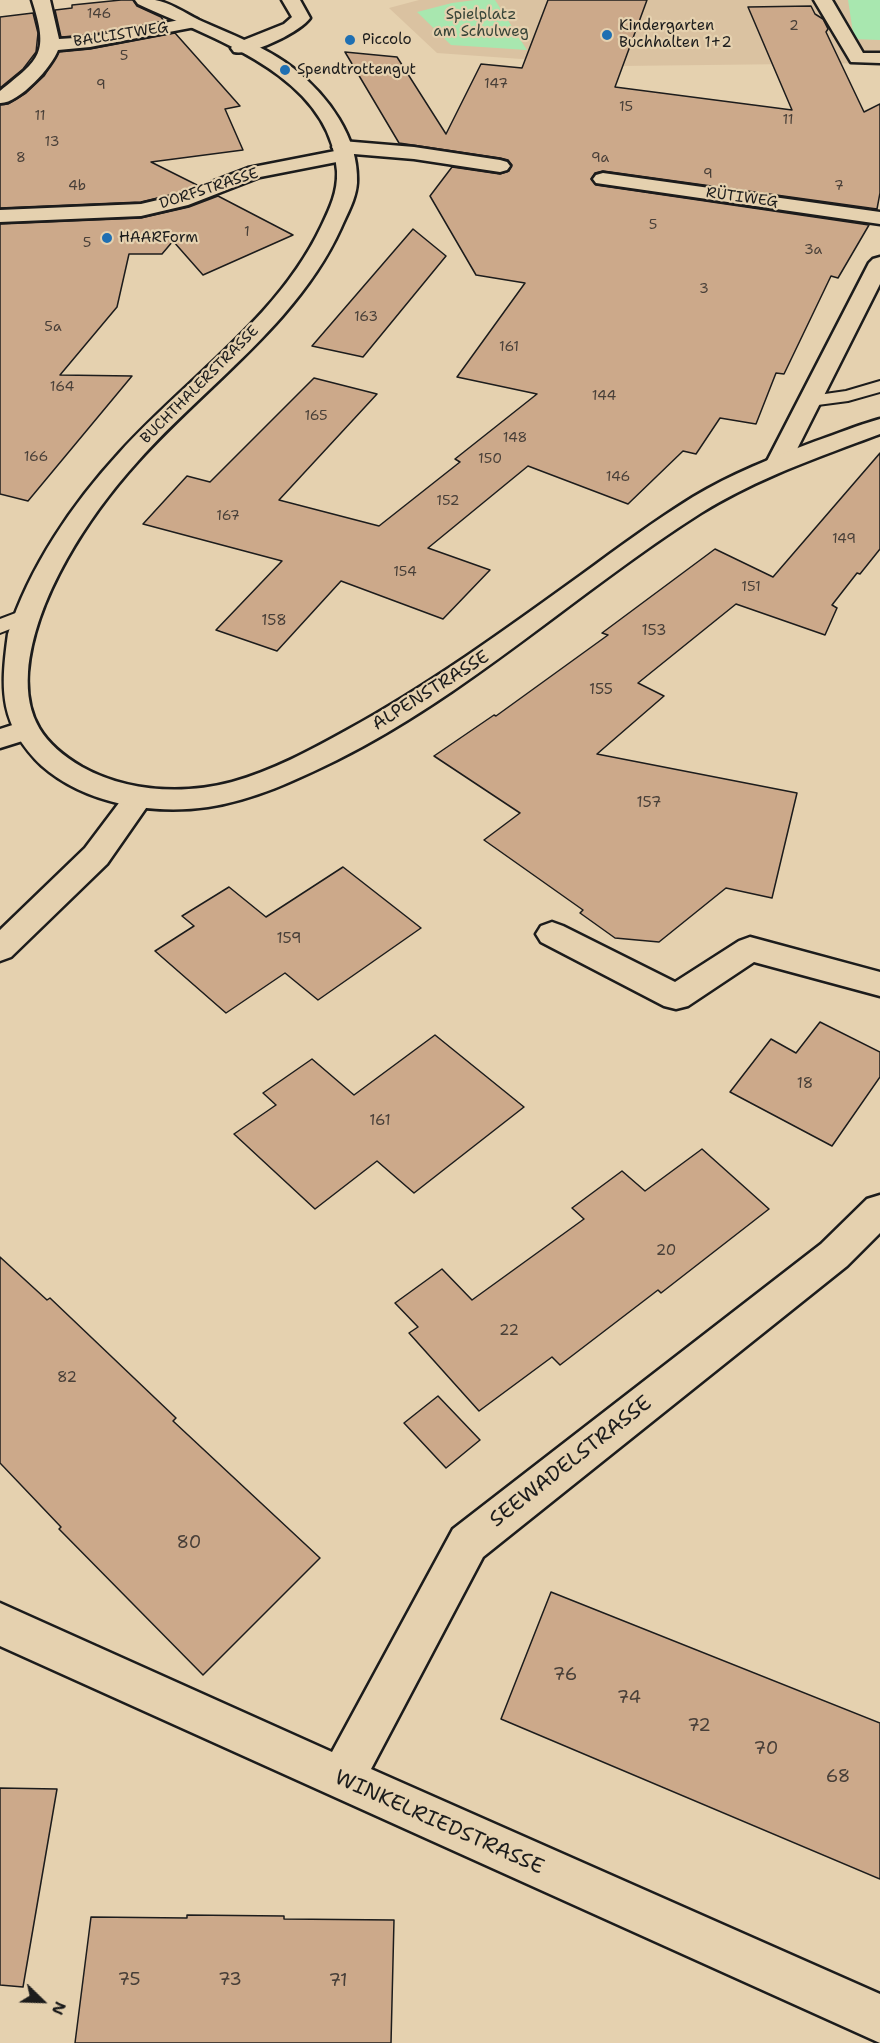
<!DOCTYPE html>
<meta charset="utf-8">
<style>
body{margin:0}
#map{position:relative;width:880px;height:2043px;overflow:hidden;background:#e5d1af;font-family:"Shantell Sans",sans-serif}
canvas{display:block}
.north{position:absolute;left:12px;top:1971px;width:60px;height:60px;-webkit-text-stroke:4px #e5d1af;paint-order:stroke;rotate:113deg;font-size:16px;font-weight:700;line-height:24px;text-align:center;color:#1c1c1c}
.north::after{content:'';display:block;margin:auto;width:21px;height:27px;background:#1c1c1c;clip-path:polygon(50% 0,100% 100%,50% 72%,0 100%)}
</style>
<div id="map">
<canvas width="880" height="2043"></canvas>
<div class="north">N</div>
</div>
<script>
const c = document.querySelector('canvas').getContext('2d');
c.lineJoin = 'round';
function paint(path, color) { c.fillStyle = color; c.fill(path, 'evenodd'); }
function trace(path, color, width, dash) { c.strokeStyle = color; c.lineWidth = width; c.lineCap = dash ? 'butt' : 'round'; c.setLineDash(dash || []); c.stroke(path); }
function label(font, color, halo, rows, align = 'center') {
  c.font = font + ' "Shantell Sans",sans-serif'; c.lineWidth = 4.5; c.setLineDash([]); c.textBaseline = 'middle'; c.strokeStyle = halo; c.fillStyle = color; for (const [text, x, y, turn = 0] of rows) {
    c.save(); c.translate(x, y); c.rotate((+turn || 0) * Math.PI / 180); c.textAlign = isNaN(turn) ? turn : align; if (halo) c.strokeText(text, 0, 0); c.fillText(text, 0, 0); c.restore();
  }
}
const built = new Path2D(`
 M419 0H880V63L620 66 437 53 389 8Z`);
const green = new Path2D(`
 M475 0H495L527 50 451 45 417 12 452 3Z
 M848 0H880V40L854 39Z`);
const building = new Path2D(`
 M121 0H133L137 6 161 17 164 21 90 35 61 37 55 10 72 8V5Z
 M548 0H647L615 87 792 110 748 7 811 6 815 14 823 19 828 29 826 32 864 112 880 104V193L877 209 603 171 595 173 591 179 596 185 869 225 838 278 831 276 784 374 776 373 756 424 720 418 696 454 683 451 628 504 528 466 428 548 490 570 443 619 341 581 277 651 216 630 282 561 143 524 187 476 210 482 314 378 377 394 279 500 379 526 460 462 455 459 537 394 457 377 525 283 476 275 430 196 452 167 500 174 509 171 512 165 508 160 500 158 399 143 345 52 397 57 446 134 481 64 522 68Z
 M33 13 38 33 36 52 23 69 0 88V17Z
 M175 33 240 106 225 109 243 150 151 162 197 185 174 194 141 202 0 208V105L8 104 26 93 44 76 59 52 90 49Z
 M218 196 293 235 203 275 173 241 162 254H129L117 307 60 375 132 376 28 501 0 494V224L141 218 189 207Z
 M413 229 446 256 363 357 312 346Z
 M880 453V549L860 574 857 573 832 605 837 608 825 635 736 604 638 683 664 696 597 754 797 793 772 898 726 888 659 942 615 938 580 913 583 910 484 840 520 813 434 756 494 715 496 716 608 635 602 633 715 549 773 577Z
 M343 867 421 928 318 1000 285 973 226 1013 155 951 194 926 182 916 229 887 266 917Z
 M820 1022 880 1052V1077L832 1146 730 1092 771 1039 796 1053Z
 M435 1035 524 1107 414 1193 377 1161 315 1209 234 1134 276 1105 263 1093 312 1059 354 1095Z
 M702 1149 769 1209 661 1293 658 1290 560 1365 552 1357 479 1411 409 1333 418 1327 395 1303 442 1269 472 1300 584 1219 572 1208 622 1171 645 1191Z
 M0 1257 47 1300 50 1298 176 1418 173 1421 320 1558 203 1675 59 1529 61 1527 0 1463Z
 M438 1396 480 1440 446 1468 404 1423Z
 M551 1592 880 1723V1879L501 1719Z
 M0 1788 57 1789 23 1987 0 1985Z
 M187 1915 284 1916V1919L394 1920 391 2043H75L91 1917 187 1918Z`);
const lane = new Path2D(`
 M880 381V392L848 401 810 406 804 405 801 401 804 397 846 391Z
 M26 609 33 610 36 615 33 620 0 633V619Z`);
const street = new Path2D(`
 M32 0H50L59 39 90 37 190 18 196 19 199 23 196 27 190 28 90 47 58 50C52 67 18 104 0 103V91C41 58 49 54 32 0Z
 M282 0H300L310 18C300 32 251 56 234 52L231 48 234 44 284 24 292 17Z
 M814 0H832L863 53H880V63L851 62Z
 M342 141 414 147 500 160 507 162 510 166 507 170 500 172 414 159 354 154 352 159 260 177 188 205 141 216 0 222V210L141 204 175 196 248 168 335 151 332 147 335 143Z
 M603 173 880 212V224L596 183 593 179 596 175Z
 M880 257V284L790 463 787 468 778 470 769 468 766 463 869 263 873 259Z
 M22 722 32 724 36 731 32 738 0 748V729Z
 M138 788 148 791 153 798 107 864 11 957 0 961V930L85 848 128 791Z
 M552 922 563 926 675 982 739 941 750 937 880 972V996L754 962 688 1006 676 1009 664 1006 541 942 536 934 541 926Z
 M880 1195V1233L847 1266 483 1557 371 1769 880 1994V2043L0 1646V1603L332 1752 453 1529 821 1244 867 1199Z`);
const secondary = new Path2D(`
 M135 0C142 0 148 0 155 0 169 2 185 13 199 20 230 34 266 47 293 68 328 96 359 137 357 183 356 199 347 214 341 228 298 323 206 385 138 461 89 515 34 598 28 672 25 718 43 744 82 767 127 792 183 795 232 782 272 771 311 750 347 730 429 685 505 630 581 575 618 548 654 521 693 497 731 474 774 457 816 441 837 434 858 425 880 419V434C819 457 757 478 701 513 577 592 469 694 337 760 296 780 254 800 208 807 153 815 85 804 42 766 0 725 0 692 8 634 29 567 73 503 120 452 187 378 277 319 321 227 330 208 338 192 337 171 331 75 211 38 138 4Z`);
const markers = [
 [607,35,6,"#1f6fb2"],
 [350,40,6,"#1f6fb2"],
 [285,70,6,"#1f6fb2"],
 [107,238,6,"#1f6fb2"]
];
const farNumbernames = [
 ["146",99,14],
 ["2",794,26],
 ["5",124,56],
 ["147",496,84],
 ["9",101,85],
 ["15",626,107],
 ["11",40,116],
 ["11",788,120],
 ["13",52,142],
 ["8",21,158],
 ["9a",600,158],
 ["9",708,174],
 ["4b",77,186],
 ["7",839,186],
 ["5",653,225],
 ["1",247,232],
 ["5",87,243],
 ["3a",813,250],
 ["3",704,289],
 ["163",366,317],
 ["5a",53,327],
 ["161",509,347],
 ["164",62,387],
 ["144",604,396],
 ["165",316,416],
 ["148",515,438],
 ["166",36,457],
 ["150",490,459],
 ["146",618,477],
 ["152",448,501],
 ["167",228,516],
 ["149",844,539],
 ["154",405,572],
 ["151",751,587]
];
const farParknames = [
 ["Spielplatz",481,15],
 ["am Schulweg",481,32]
];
const farPoinames = [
 ["Kindergarten",619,26],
 ["Buchhalten 1+2",619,43],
 ["Piccolo",362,40],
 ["Spendtrottengut",297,70],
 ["HAARForm",119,238]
];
const farStreetnames = [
 ["BALLISTWEG",121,35,-9],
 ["DORFSTRASSE",209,189,-18],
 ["RÜTIWEG",742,198,8],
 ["BUCHTHALERSTRASSE",200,385,-45]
];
const numberNames = [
 ["158",274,621],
 ["153",654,631],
 ["155",601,690],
 ["157",649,803],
 ["159",289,939],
 ["18",805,1084],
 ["161",380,1121],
 ["20",666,1251],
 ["22",509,1331],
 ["82",67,1378]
];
const streetNames = [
 ["ALPENSTRASSE",431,691,-32]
];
const nearNumbernames = [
 ["80",189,1543],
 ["76",565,1675],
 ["74",629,1698],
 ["72",699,1726],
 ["70",766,1749],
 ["68",838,1777],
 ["75",129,1980],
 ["73",230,1980],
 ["71",338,1981]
];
const nearStreetnames = [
 ["SEEWADELSTRASSE",571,1462,-38],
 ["WINKELRIEDSTRASSE",439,1823,24]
];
paint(built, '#dac2a1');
paint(green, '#a8e7af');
paint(building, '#cca98a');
trace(building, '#1c1c1c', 1.5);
trace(lane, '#1c1c1c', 4);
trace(street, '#1c1c1c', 5);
trace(secondary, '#1c1c1c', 5);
paint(lane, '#e5d1af');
paint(street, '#e5d1af');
paint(secondary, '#e5d1af');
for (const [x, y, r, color] of markers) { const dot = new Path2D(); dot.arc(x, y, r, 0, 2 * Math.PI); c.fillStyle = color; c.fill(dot); trace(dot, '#e5d1af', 2); }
label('14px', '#483f38', null, farNumbernames);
label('15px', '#384539', '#e5d1af', farParknames);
label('15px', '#1c1c1c', '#e5d1af', farPoinames, 'left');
label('15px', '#1c1c1c', '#e5d1af', farStreetnames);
label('15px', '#483f38', null, numberNames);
label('18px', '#1c1c1c', '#e5d1af', streetNames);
label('18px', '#483f38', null, nearNumbernames);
label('21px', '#1c1c1c', '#e5d1af', nearStreetnames);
</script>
